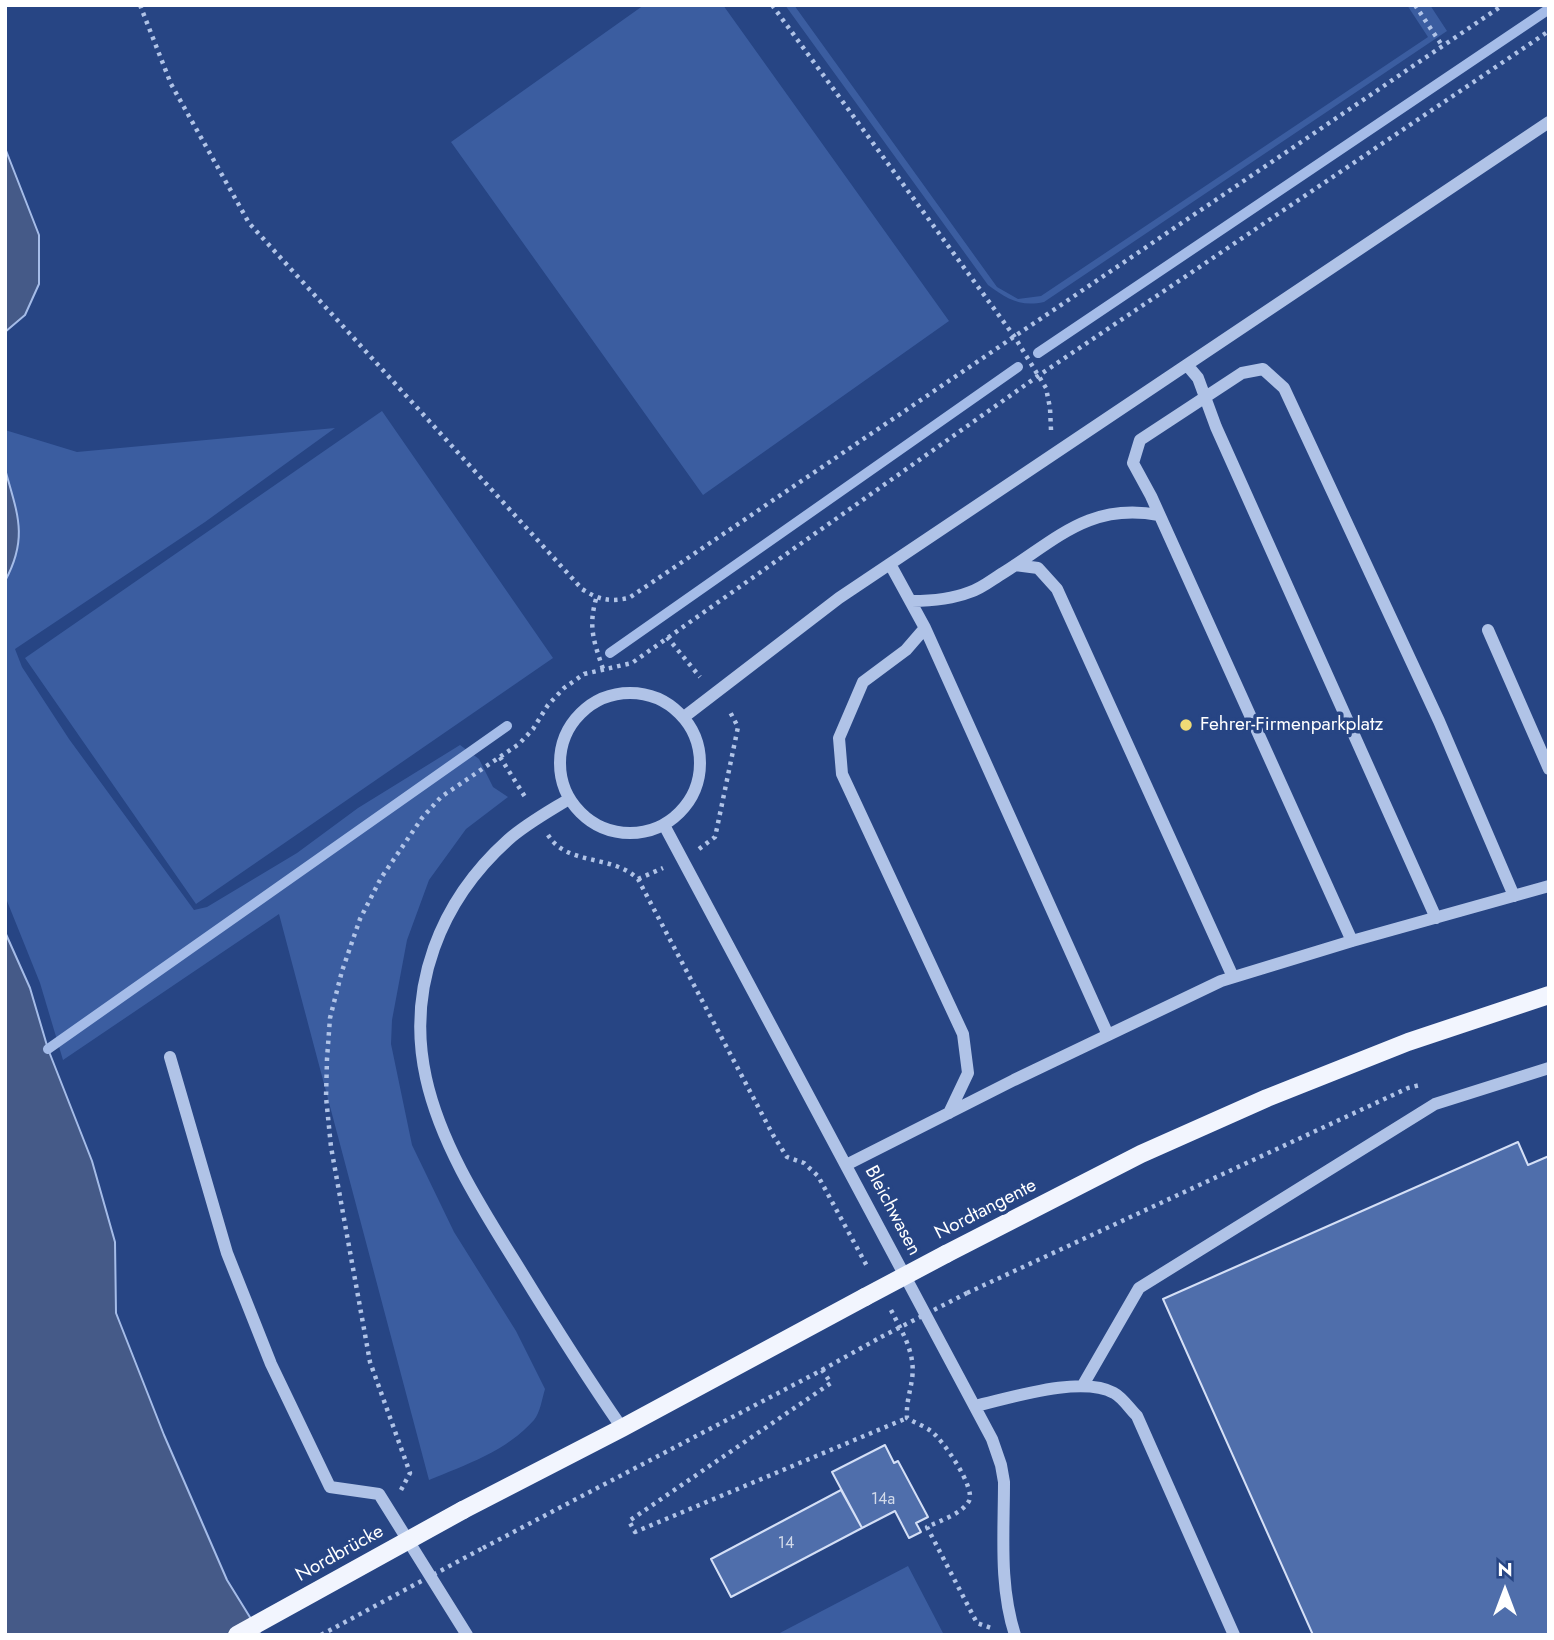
<!DOCTYPE html>
<meta charset="utf-8">
<style>
body{margin:0}
#map{position:relative;width:1554px;height:1640px;overflow:hidden;background:#274584;font-family:Jost,sans-serif}
canvas{display:block}
.frame{position:absolute;inset:0;border:7px solid #fff;pointer-events:none}
.north{position:absolute;left:1470px;top:1556px;width:70px;height:70px;-webkit-text-stroke:5px #274584;paint-order:stroke;rotate:0deg;font-size:19px;font-weight:700;line-height:28px;text-align:center;color:#fff}
.north::after{content:'';display:block;margin:auto;width:24px;height:32px;background:#fff;clip-path:polygon(50% 0,100% 100%,50% 72%,0 100%)}
</style>
<div id="map">
<canvas width="1554" height="1640"></canvas>
<div class="frame"></div>
<div class="north">N</div>
</div>
<script>
const c = document.querySelector('canvas').getContext('2d');
c.lineJoin = 'round';
function paint(path, color) { c.fillStyle = color; c.fill(path, 'evenodd'); }
function trace(path, color, width, dash) { c.strokeStyle = color; c.lineWidth = width; c.lineCap = dash ? 'butt' : 'round'; c.setLineDash(dash || []); c.stroke(path); }
function label(font, color, halo, rows, align = 'center') {
  c.font = font + ' Jost,sans-serif'; c.lineWidth = 7; c.setLineDash([]); c.textBaseline = 'middle'; c.strokeStyle = halo; c.fillStyle = color; for (const [text, x, y, turn = 0] of rows) {
    c.save(); c.translate(x, y); c.rotate((+turn || 0) * Math.PI / 180); c.textAlign = isNaN(turn) ? turn : align; if (halo) c.strokeText(text, 0, 0); c.fillText(text, 0, 0); c.restore();
  }
}
const green = new Path2D(`
 M644 5H723L949 321 703 495 451 142Z
 M785 5H794L997 287 1018 299 1041 296 1428 37 1407 5H1430L1447 31 1044 302C1020 307 1007 299 988 285Z
 M382 411 553 658 196 904 25 658Z
 M335 428 205 522 15 649 22 667 69 739 194 910 207 907 297 853 358 808 460 745 479 759 493 787 508 797 466 829 429 880 407 940 392 1020 391 1044 412 1145 454 1232 516 1331 545 1389C542 1399 540 1413 534 1420 507 1451 465 1465 429 1480L279 914 63 1060 40 983 5 896V430L77 452Z
 M908 1566 944 1635H776Z`);
const water = new Path2D(`
 M5 148 39 235V284L25 315 5 332Z
 M5 469C17 513 29 537 5 581Z
 M5 932 30 988 48 1049 92 1161 115 1242 116 1313 164 1435 227 1580 261 1635H5Z`);
const stream = new Path2D(`
 M1038 353 1549 9
 M610 653 1018 367
 M48 1049 507 726`);
const building = new Path2D(`
 M1518 1142 1528 1165 1549 1156V1635H1313L1163 1299Z
 M885 1445 894 1463 898 1461 928 1517 916 1523 921 1532 909 1538 895 1511 862 1528 832 1472Z
 M841 1490 862 1528 731 1597 711 1559Z`);
const path = new Path2D(`
 M140 5 171 84 249 223 582 589C599 600 609 602 629 598L1503 5
 M772 5 1014 336 1046 388 1050 408 1051 430
 M1415 5 1443 47
 M596 599C588 627 594 642 603 669
 M667 637 700 677
 M500 757 527 800
 M548 835C567 866 612 854 638 879L773 1135 787 1157 804 1163 818 1176 868 1268
 M699 849 715 837 717 828 738 727 729 710
 M638 879 663 868
 M967 1293 1408 1088 1420 1085
 M891 1310C902 1332 916 1353 912 1379 910 1393 906 1403 907 1418 915 1423 924 1426 931 1431 943 1440 976 1488 969 1501 962 1514 939 1521 927 1527L977 1623 991 1628
 M822 1370 881 1337
 M401 1490 410 1473 370 1362 331 1147 326 1097 327 1059 330 1018 342 971 360 919 381 878 422 818 441 797 519 744 533 729 548 705 564 688 584 674 632 663 1038 376 1549 31
 M483 1548 822 1370 831 1383 629 1521 635 1532 907 1418`);
const minor = new Path2D(`
 M1187 365 1198 378 1216 427 1436 918
 M890 564 925 628 906 650 863 682 839 738 842 774 963 1034 968 1073 949 1113
 M1015 565 1038 568 1057 589 1233 977
 M912 601C931 601 952 599 970 592 981 589 993 579 1003 573 1057 539 1090 502 1159 515
 M925 628 1108 1035
 M1488 630 1549 769
 M560 763a70 70 0 1 1 140 0a70 70 0 1 1-140 0Z
 M684 717 839 598 1549 122
 M569 799C548 812 526 824 508 840 440 901 406 988 426 1078 441 1146 483 1210 519 1268 552 1322 586 1376 622 1428
 M664 825 992 1439 1001 1465 1004 1482C1004 1534 999 1585 1015 1635
 M1352 941 1151 496 1133 463 1140 440 1242 373 1263 369 1284 388 1439 721 1514 896
 M170 1057 227 1253 271 1364 330 1487 379 1494 467 1635
 M846 1165 1014 1080 1221 981 1352 941 1549 886
 M1083 1385 1139 1288 1435 1104 1549 1068
 M975 1406C1011 1398 1081 1375 1114 1393 1122 1397 1130 1409 1137 1416L1234 1635`);
const major = new Path2D(`
 M946 1254 1141 1154 1267 1098 1408 1042 1549 995
 M463 1510 622 1428 865 1297`);
const pathBridge = new Path2D(`
 M881 1337 967 1293
 M321 1635 483 1548`);
const majorBridge = new Path2D(`
 M865 1297 946 1254
 M237 1635 463 1510`);
const markers = [
 [1186,725,7,"#f0db76"]
];
const numberNames = [
 ["14a",883,1500],
 ["14",786,1544]
];
const poiNames = [
 ["Fehrer-Firmenparkplatz",1200,725]
];
const streetNames = [
 ["Nordtangente",986,1210,-27],
 ["Bleichwasen",892,1211,62],
 ["Nordbrücke",340,1554,-29]
];
paint(green, '#3b5da0');
paint(water, '#455a88');
trace(water, '#a5bce8', 2);
trace(stream, '#a5bce8', 10);
paint(building, '#4f6eab');
trace(building, '#d4dff6', 2);
trace(path, '#b0c3e7', 4.5, [3.5, 5]);
trace(minor, '#b0c3e7', 12);
trace(major, '#f2f5fe', 18);
trace(pathBridge, '#b0c3e7', 4.5, [3.5, 5]);
trace(majorBridge, '#f2f5fe', 18);
for (const [x, y, r, color] of markers) { const dot = new Path2D(); dot.arc(x, y, r, 0, 2 * Math.PI); c.fillStyle = color; c.fill(dot); trace(dot, '#274584', 2.5); }
label('16px', '#d3dbea', null, numberNames);
label('19px', '#fff', '#274584', poiNames, 'left');
label('19px', '#fff', '#274584', streetNames);
</script>
